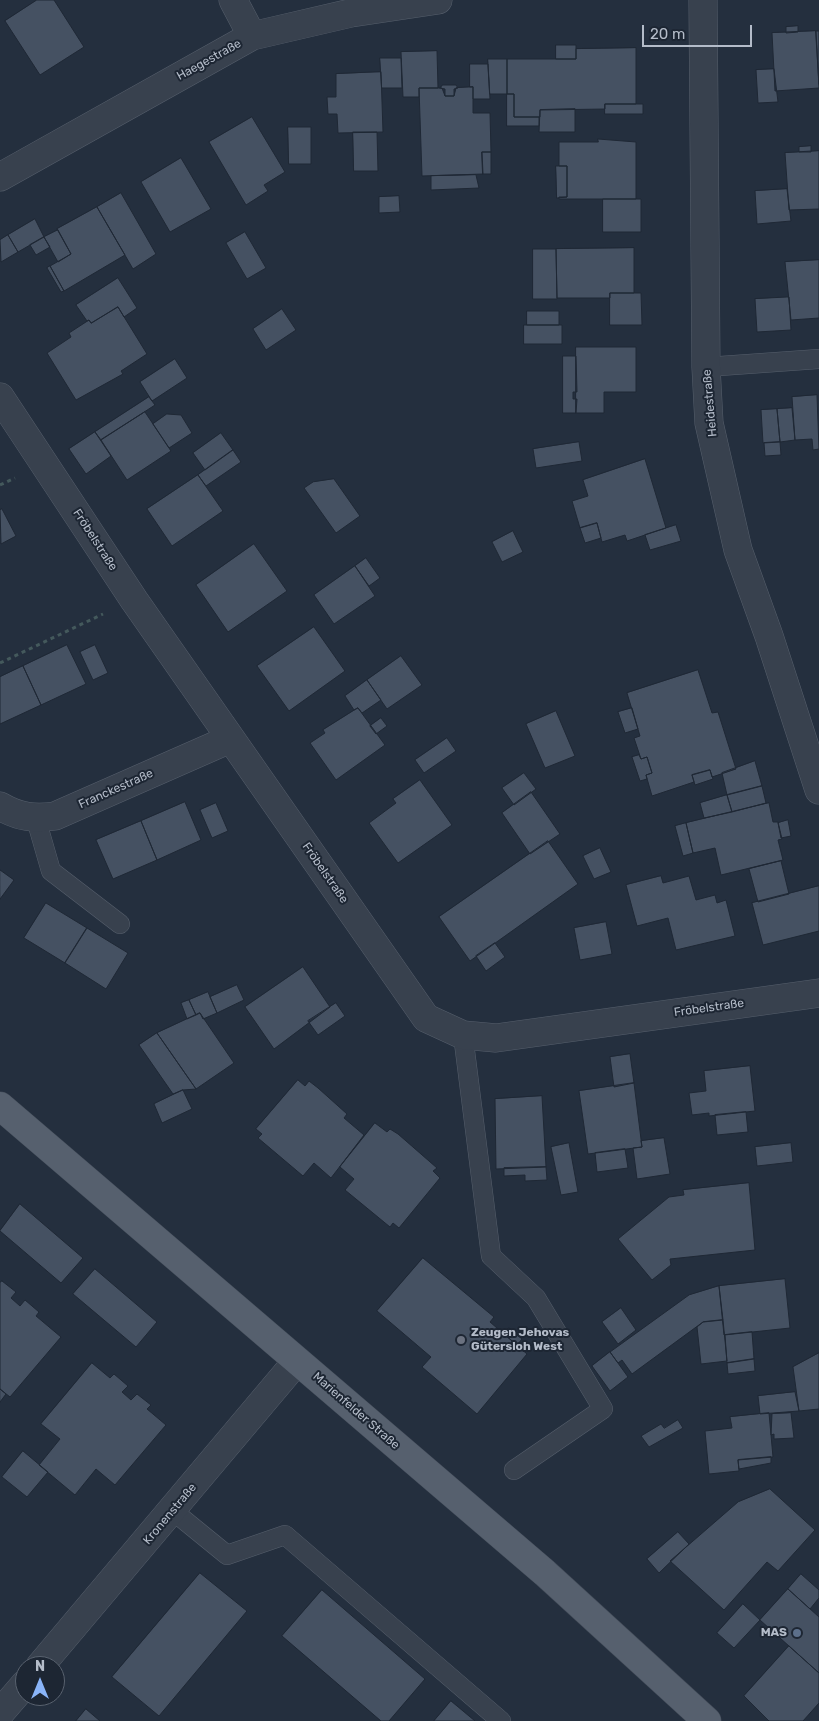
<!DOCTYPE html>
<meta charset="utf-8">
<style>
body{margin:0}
#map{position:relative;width:819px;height:1721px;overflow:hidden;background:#242f3e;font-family:Rubik,sans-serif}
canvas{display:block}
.north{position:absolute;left:15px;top:1656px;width:50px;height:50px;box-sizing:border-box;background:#1d2633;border:1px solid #59626f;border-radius:50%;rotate:0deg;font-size:14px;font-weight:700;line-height:20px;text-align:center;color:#b4bcc9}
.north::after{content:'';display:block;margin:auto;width:18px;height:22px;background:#8ab4f8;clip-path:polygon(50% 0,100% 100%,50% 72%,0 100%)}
.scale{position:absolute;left:642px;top:25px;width:110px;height:22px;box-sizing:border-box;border:2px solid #b4bcc9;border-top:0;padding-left:6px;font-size:15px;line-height:18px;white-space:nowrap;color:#b4bcc9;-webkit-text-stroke:4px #1d2633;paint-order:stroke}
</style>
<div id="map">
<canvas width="819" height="1721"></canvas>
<div class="north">N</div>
<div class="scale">20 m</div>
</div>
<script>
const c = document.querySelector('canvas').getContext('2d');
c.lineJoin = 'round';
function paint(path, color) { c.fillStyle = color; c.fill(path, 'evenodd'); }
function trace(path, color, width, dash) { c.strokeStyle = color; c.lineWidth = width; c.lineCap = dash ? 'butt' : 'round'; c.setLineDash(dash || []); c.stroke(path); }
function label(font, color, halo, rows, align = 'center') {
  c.font = font + ' Rubik,sans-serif'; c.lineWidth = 4; c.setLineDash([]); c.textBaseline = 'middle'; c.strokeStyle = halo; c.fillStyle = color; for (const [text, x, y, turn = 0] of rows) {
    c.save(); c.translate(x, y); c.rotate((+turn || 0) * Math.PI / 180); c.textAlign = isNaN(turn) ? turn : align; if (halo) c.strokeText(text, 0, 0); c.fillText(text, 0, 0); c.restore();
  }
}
const building = new Path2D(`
 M37 0H54L84 47 40 75 5 21Z
 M798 26V32L786 33V27Z
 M816 31H819V84Z
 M816 31 819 88 775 91 772 33Z
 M556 45H576V59H556Z
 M636 48V104H605V109L540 110V117H514V94H507V59H576V49Z
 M437 51 438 88H419V97H403L401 52Z
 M380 58H401L402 88H382Z
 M488 59H507V94H490Z
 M470 64H488L490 99H473V87H470Z
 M774 69 778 102 758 103 756 70Z
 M381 72 383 132 338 133 337 114H328L327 97H336V74Z
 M443 85H456L458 88 454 89V96H445V89L440 88Z
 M473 87V113H490L491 152H482L483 174 422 176 419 88H442L445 96H454L456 88Z
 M507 94H514V117H539V126H507Z
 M605 104H643V114H605Z
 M575 109V132H539L540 110Z
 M252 117 285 172 264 185 268 191 246 205 209 142Z
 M288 127H311V164H289Z
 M353 132H377L378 171H354Z
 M598 139 636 142V199H559V197H567V166H559V142H598Z
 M811 146V152H799V147Z
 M819 151V209L789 210 785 153Z
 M482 152H491V174H483Z
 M181 158 211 209 170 232 141 182Z
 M556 166H567V197L557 198Z
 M476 175 479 188 431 190V176Z
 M787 189 791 221 757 224 755 191Z
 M121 193 156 254 133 269 97 207Z
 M399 196 400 212 379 213V197Z
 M603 199H641V232H603Z
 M97 207 125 255 64 291 50 266 71 254 57 229Z
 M35 219 44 237 18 252 8 235Z
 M58 230 71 254 58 262 44 237Z
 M245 232 266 268 247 279 226 243Z
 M8 235 18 252 1 262 0 240Z
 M44 237 50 247 36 255 30 245Z
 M634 248V293H610V298H557L556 249Z
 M533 249H556L557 299H533Z
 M819 260V318L791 320 785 262Z
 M50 266 64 291 61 292 47 268Z
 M118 278 137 308 124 317 118 307 91 323 89 320 87 321 76 305Z
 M610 293H641L642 325H610Z
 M787 297H789L791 330 757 332 755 299Z
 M118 307 147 354 121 371 123 374 76 400 47 353 71 337 69 333 89 320 91 323Z
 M282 309 296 330 266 350 253 329Z
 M527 311H559V325H527Z
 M524 325H562V344H524Z
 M576 347H636V392H604V413H576Z
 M563 356H576L577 392H573V399H577L576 413H563Z
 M175 359 187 378 152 401 140 382Z
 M817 395 819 449 813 450 812 439 795 440 792 397Z
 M149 397 155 405 101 440 95 432Z
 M792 408 795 440 780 442 777 409Z
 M777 409 780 442 763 443 761 410Z
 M145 412 171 451 127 480 101 440Z
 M167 414 181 415 192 433 169 448 153 424Z
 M95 432 111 456 86 474 69 449Z
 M221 433 233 450 205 470 193 453Z
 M579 442 582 461 536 468 533 449Z
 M780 442 781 455 765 456 764 443Z
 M233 450 241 462 206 486 198 475Z
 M645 459 666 528 627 541 625 535 602 542 597 523 580 528 572 501 588 496 583 480Z
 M198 475 223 511 172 546 147 509Z
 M334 479 360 516 336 533 304 488 313 482Z
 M2 509 16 536 1 544 0 510Z
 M597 523 601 538 585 543 580 528Z
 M676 525 681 541 650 550 645 535Z
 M513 531 523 552 502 562 492 542Z
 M254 544 287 591 228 632 196 585Z
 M366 558 380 578 369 586 355 566Z
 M355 566 375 596 334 624 314 595Z
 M314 627 345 671 289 711 257 666Z
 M67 645 86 684 41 705 23 666Z
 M95 645 108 673 93 680 80 652Z
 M401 656 422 685 387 709 367 680Z
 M23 666 41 705 0 724V677Z
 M698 670 712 713 718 712 736 769 712 777 710 770 692 775 694 782 652 796 646 775 652 773 647 757 641 759 634 738 640 736 627 693Z
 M367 680 381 700 362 713 358 708 354 710 345 696Z
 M358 708 385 745 336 780 310 743 325 733 323 730Z
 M632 708 638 729 625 733 618 712Z
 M556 711 575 756 545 768 526 724Z
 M381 718 387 726 376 734 370 726Z
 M447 738 456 751 424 773 415 760Z
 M639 755 641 759 647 757 652 773 646 775 647 779 640 781 632 757Z
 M755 761 762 786 727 795 722 773Z
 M710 770 713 779 695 785 692 775Z
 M524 773 536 789 514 805 502 788Z
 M420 780 452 825 398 863 369 823 396 803 393 799Z
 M762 786 766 803 732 812 727 795Z
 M531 792 560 834 530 854 502 813Z
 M727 795 732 812 704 818 700 803Z
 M185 802 201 840 157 860 141 821Z
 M216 803 228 831 212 838 200 810Z
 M769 803 773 822H778L782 839 778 840 783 860 721 875 715 848 693 853 686 823Z
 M788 820 791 836 781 838 778 823Z
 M141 821 157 860 113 879 96 840Z
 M686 823 693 853 683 856 675 826Z
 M548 841 578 884 470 961 439 917Z
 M600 848 611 872 594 879 583 856Z
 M781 861 789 894 758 902 749 869Z
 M0 870 14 880 0 899Z
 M661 876 663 883 689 876 696 900 715 895 717 903 726 900 735 936 676 950 668 918 637 926 626 885Z
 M819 886V931L763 945 752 903Z
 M46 903 87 928 65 963 24 938Z
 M606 922 612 954 580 960 574 928Z
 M87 928 128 953 106 989 65 963Z
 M495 943 505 957 486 971 476 956Z
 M303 967 330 1007 274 1049 245 1007Z
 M237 985 244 1000 217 1013 210 997Z
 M208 992 217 1013 203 1019 200 1013 196 1015 189 1000Z
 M189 1000 196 1015 187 1019 181 1003Z
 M336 1003 345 1016 318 1035 308 1021Z
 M200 1013 234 1063 196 1089 157 1033Z
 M157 1033 196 1089 183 1090 173 1094 139 1045Z
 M630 1054 634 1083 614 1087 610 1057Z
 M750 1066 755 1111 709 1116V1113L692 1115 689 1093 706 1091 704 1071Z
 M298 1080 305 1086 309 1081 318 1088 347 1114 344 1118 364 1135 331 1178 314 1163 303 1176 258 1138 262 1134 256 1129Z
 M634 1083 642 1147 588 1154 579 1091Z
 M183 1090 192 1109 162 1123 154 1104Z
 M542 1096 546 1167 496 1169 495 1099Z
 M746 1112 748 1132 717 1135 715 1115Z
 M375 1123 387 1132 390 1129 398 1134 437 1168 433 1171 440 1178 399 1228 393 1223 390 1227 345 1190 354 1179 340 1167Z
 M664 1138 670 1174 637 1179 633 1148 642 1147 641 1141Z
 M569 1143 578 1192 561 1195 551 1147Z
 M791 1143 793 1162 757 1166 755 1147Z
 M625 1149 628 1168 597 1172 595 1153Z
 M546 1167 547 1180 525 1181V1175L504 1176V1168Z
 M749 1183 755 1250 670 1259 671 1265 652 1280 618 1239 669 1197 684 1195 683 1190Z
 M20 1204 83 1258 61 1283 0 1231Z
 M423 1258 494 1317 490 1322 527 1354 477 1414 422 1367 431 1357 377 1311Z
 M95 1269 157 1322 136 1347 73 1294Z
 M785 1279 790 1328 724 1335 719 1286Z
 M2 1281 16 1292 11 1298 20 1306 25 1300 39 1312 36 1316 61 1337 10 1397 0 1389V1283Z
 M719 1286 723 1320 703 1322 632 1374 622 1360 618 1363 610 1352 689 1295Z
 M621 1308 636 1330 618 1344 602 1322Z
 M723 1320 727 1361 701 1364 697 1327 703 1322Z
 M509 1328 522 1339 517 1345 504 1334Z
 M752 1332 754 1359 727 1363 725 1335Z
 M610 1352 628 1377 610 1391 592 1366Z
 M819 1353V1409L799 1411 793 1367Z
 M754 1359 755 1371 728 1374 727 1363Z
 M92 1363 110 1378 114 1374 128 1386 122 1392 131 1400 137 1394 151 1405 147 1409 166 1425 115 1485 96 1469 75 1495 39 1465 60 1439 41 1424Z
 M0 1389 6 1394 0 1402Z
 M795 1392 799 1411 760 1414 758 1396Z
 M769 1413 773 1457 738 1460 739 1471 709 1474 705 1431 732 1428 730 1417Z
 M791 1413 794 1438 774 1439V1434L771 1435 772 1414Z
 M678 1420 683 1428 649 1447 641 1436 661 1424 664 1428Z
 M23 1451 48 1472 27 1497 2 1477Z
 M771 1457V1463L739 1469 738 1460Z
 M770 1489 815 1530 778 1571 767 1562 724 1610 670 1561 738 1502Z
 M678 1532 689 1544 659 1573 647 1559Z
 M200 1573 247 1611 159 1716 112 1677Z
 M801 1574 819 1590V1598L810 1609 788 1589Z
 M788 1589 819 1617V1673L760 1620Z
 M322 1590 425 1679 389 1721H381L282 1636Z
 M743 1604 760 1620 734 1648 717 1633Z
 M789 1646 819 1673V1703L803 1721H769L744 1696Z
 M451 1701 475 1721H434Z
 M86 1709 100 1721H76Z`);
const path = new Path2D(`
 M0 485 15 478
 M0 663 103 614`);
const lane = new Path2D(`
 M706 367 819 359
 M36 819 51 871 120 924
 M463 1035 491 1256 536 1298 603 1409 514 1470
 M173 1511 227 1555 285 1535 501 1721`);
const street = new Path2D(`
 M233 0 252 36
 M703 0 706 367 709 423 738 550 769 636 819 790
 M0 177 252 36 351 13 438 0
 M0 397 134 600 426 1018 463 1035 496 1038 819 993
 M0 806C19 817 34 819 55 816L230 739
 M40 1666 297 1361
 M0 1713 25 1684`);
const primary = new Path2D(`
 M0 1106 545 1573 707 1721`);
const markers = [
 [461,1340,5,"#6b7280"],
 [797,1633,5,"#5c6f8a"]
];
const streetNames = [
 ["Haegestraße",209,60,-29],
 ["Heidestraße",710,403,-95],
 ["Fröbelstraße",95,540,57],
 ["Franckestraße",116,789,-24],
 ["Fröbelstraße",325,873,55],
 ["Fröbelstraße",709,1008,-8],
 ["Marienfelder Straße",356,1411,41],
 ["Kronenstraße",170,1514,-50]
];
const poiNames = [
 ["Zeugen Jehovas",471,1333],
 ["Gütersloh West",471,1347],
 ["MAS",787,1633,"right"]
];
paint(building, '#455162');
trace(building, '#1f2835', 1);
trace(lane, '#565f6c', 20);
trace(street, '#565f6c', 29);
trace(primary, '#414a57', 29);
trace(path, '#44595c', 3, [4, 4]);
trace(lane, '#38414e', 19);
trace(street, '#38414e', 28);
trace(primary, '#56606e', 28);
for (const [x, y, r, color] of markers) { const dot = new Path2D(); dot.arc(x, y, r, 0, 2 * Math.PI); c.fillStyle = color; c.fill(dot); trace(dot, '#1d2633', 2); }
label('12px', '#b4bcc9', '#1d2633', streetNames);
label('bold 12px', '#b4bcc9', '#1d2633', poiNames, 'left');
</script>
